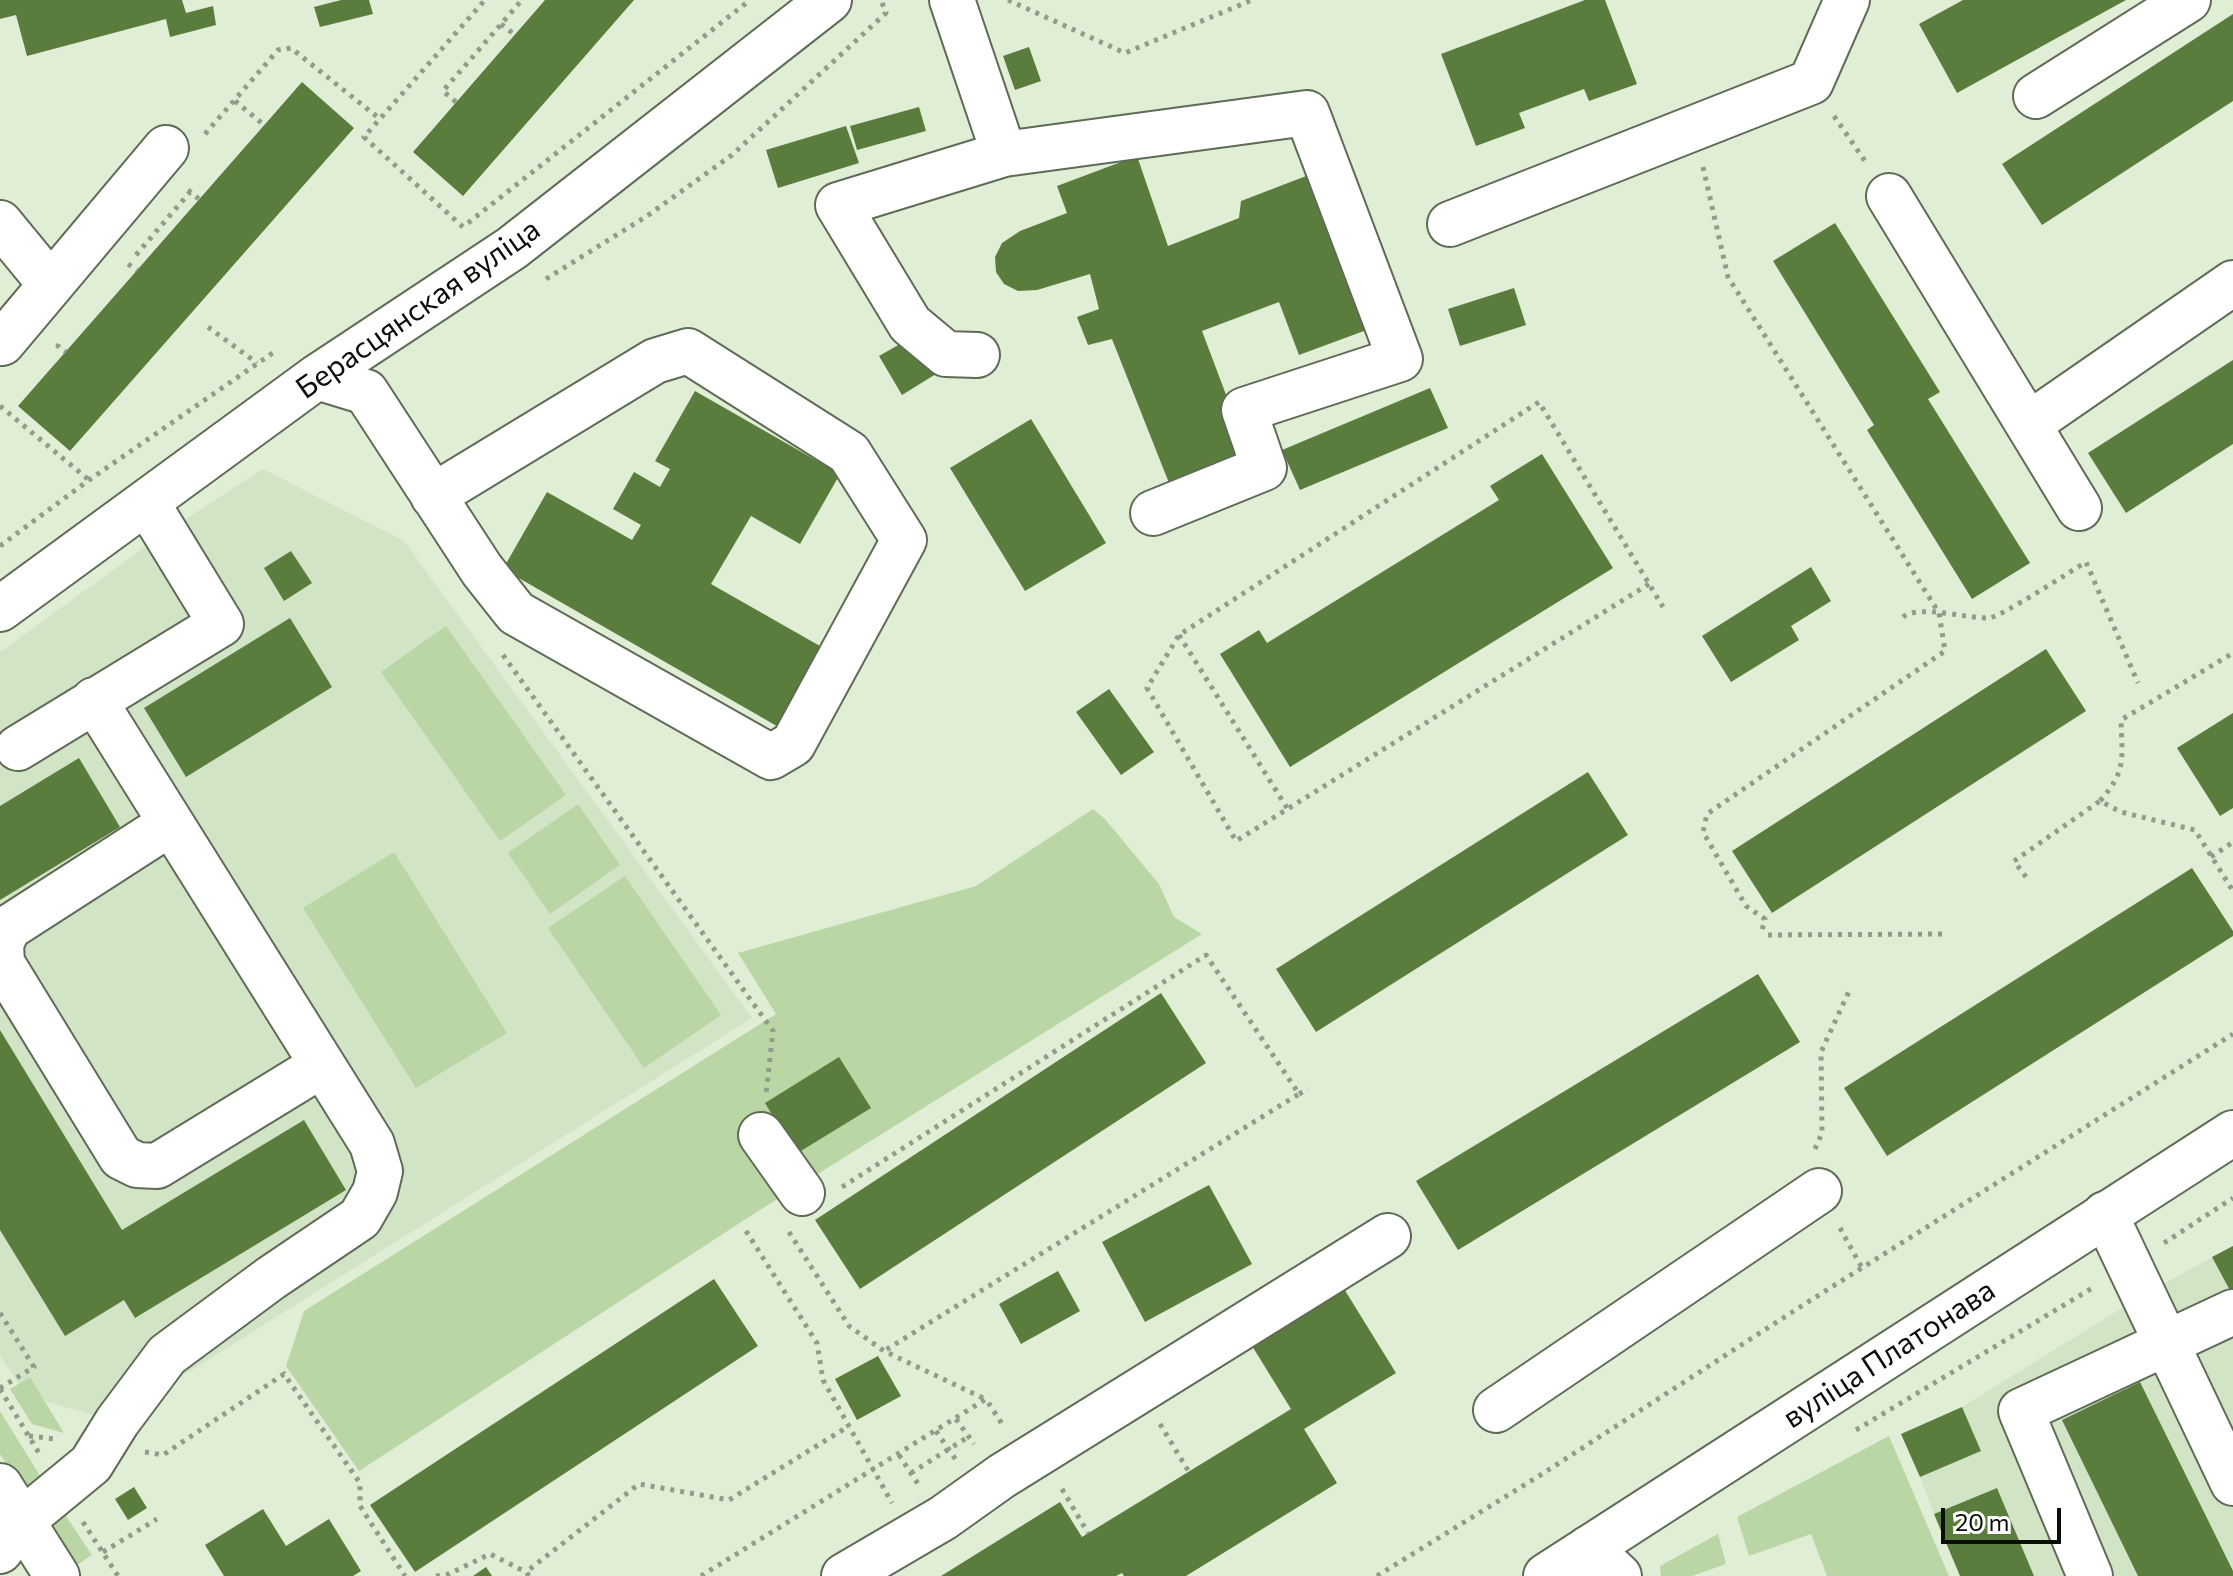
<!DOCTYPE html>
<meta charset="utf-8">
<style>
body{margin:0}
#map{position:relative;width:2233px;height:1576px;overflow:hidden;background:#e0eed6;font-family:Commissioner,sans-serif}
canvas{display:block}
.scale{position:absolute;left:1941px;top:1508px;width:120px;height:36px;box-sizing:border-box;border:4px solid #090e06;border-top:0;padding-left:10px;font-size:24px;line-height:28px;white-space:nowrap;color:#090e06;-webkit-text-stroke:6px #fff;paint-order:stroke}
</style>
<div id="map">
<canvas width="2233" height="1576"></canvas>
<div class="scale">20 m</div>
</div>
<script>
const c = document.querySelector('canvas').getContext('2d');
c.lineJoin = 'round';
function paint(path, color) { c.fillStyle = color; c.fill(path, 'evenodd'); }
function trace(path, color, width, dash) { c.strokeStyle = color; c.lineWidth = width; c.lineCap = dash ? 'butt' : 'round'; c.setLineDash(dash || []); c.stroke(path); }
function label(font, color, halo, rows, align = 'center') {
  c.font = font + ' Commissioner,sans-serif'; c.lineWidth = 8; c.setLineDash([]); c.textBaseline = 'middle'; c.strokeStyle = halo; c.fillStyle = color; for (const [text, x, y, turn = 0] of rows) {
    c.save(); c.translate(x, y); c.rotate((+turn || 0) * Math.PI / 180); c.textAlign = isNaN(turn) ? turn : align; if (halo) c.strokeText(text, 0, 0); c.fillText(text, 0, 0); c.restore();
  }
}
const built = new Path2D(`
 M263 469 404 541 752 1018 165 1387 117 1422 27 1396 0 1356V652L164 533Z
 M2233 1246V1576H2034L1997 1488 1934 1514 1920 1477 1981 1451 1962 1407 2143 1295Z`);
const green = new Path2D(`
 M446 626 566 795 500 841 381 672Z
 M578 804 620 865 550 914 508 853Z
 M1093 809 1105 819 1159 884 1174 917 1202 934 752 1215 359 1471 286 1366 304 1311 776 1014 738 953 976 886Z
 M394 852 507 1033 416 1088 303 908Z
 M625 876 721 1015 644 1068 548 928Z
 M30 1377 64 1433 32 1424 10 1389Z
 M0 1411 42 1479 31 1486 20 1485 0 1454Z
 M1889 1436 1949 1576H1827L1811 1534 1749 1556 1737 1517Z
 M58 1504 92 1555 71 1569 45 1530Z
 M1718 1534 1726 1564 1692 1576H1661L1660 1566Z`);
const building = new Path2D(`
 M0 0H182L186 13 213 6 216 25 170 37 166 19 27 56 16 15 0 19Z
 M341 0H369L373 14 320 27 314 7Z
 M545 0H634L463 196 413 152Z
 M1585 0H1605L1637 84 1589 101 1584 89 1519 113 1525 128 1476 146 1441 54Z
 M1963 0H2126L1957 93 1919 24Z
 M2233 14V101L2042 225 2002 164Z
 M1029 47 1041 81 1015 90 1003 56Z
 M302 82 354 128 70 451 18 406Z
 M919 107 926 131 857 150 850 126Z
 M846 126 859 163 778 188 766 150Z
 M1137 156 1168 246 1239 218 1241 201 1314 173 1372 328 1299 355 1279 302 1202 331 1248 453 1169 483 1112 339 1088 345 1077 317 1099 309 1090 274 1037 290 1018 291 1004 284 996 272 995 257 1002 243 1020 231 1067 213 1057 186Z
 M1835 223 1940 392 1928 399 2030 563 1972 599 1867 430 1874 425 1773 261Z
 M1514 288 1526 325 1460 346 1448 309Z
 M914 336 936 374 902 395 879 356Z
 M2233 360V444L2126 513 2088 453Z
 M1430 388 1448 428 1300 490 1282 450Z
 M695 391 840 474 800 544 751 516 711 584 827 650 782 729 503 569 547 492 632 540 641 525 613 509 634 472 660 487 670 469 655 461Z
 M1031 419 1106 543 1025 591 950 468Z
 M1542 454 1613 568 1290 767 1220 654 1259 630 1267 643 1499 500 1490 486Z
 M291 551 312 583 284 601 264 568Z
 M1811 567 1831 601 1791 626 1799 640 1731 682 1702 636Z
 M290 618 332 687 186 777 144 708Z
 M2046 649 2086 711 1772 913 1732 851Z
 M1109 689 1154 752 1121 775 1076 712Z
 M2233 713V808L2220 816 2177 748Z
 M79 758 120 827 0 900V806Z
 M1588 772 1628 835 1316 1032 1276 969Z
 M2192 868 2233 931V936L1887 1156 1844 1088Z
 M1758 974 1800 1042 1458 1250 1416 1181Z
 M1161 993 1206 1063 860 1289 815 1220Z
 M0 1030 122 1230 304 1120 346 1190 135 1318 124 1300 65 1336 0 1230Z
 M839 1057 871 1108 796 1154 765 1103Z
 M1209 1185 1252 1264 1145 1322 1102 1242Z
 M2233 1246V1296L2212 1257Z
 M1058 1271 1080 1311 1021 1344 999 1304Z
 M714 1279 758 1346 415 1572 370 1505Z
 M1341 1284 1396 1373 1304 1429 1337 1483 1186 1576H1124L1122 1573 1116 1576H941L1060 1502 1082 1537 1291 1409 1249 1341Z
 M878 1356 901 1396 857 1420 835 1379Z
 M2140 1382 2233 1571V1576H2138L2062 1420Z
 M1962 1407 1981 1451 1920 1477 1901 1434Z
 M134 1487 147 1508 128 1520 115 1499Z
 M1997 1488 2034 1576H1960L1934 1514Z
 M263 1509 286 1546 329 1519 361 1571 353 1576H224L205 1545Z
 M486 1567 492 1576H473Z`);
const path = new Path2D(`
 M1008 0 1125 53 1252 0
 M501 24 515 35
 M235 101 264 125
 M456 102 443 91 522 0
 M1834 116 1867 164
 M205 134 278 50 291 48 380 119
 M1703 167 1728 277 1939 613 1945 651 1707 814 1703 832 1746 906 1765 919 1762 930
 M188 190 199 199
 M468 223 750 0
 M463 227 364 137 485 0
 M136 255 190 192
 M128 264 137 270
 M546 279 647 216 732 155 886 13 881 0
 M208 327 257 363
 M59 344 58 346 66 352
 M0 406 89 480
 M0 546 89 480 277 350
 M1649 584 1236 841 1147 688 1179 635 1539 402 1663 607
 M1903 617C1920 604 1968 619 1989 618 2001 617 2071 571 2086 562L2138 683
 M1179 635 1287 808
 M503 655 773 1031 766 1094
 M2100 801C2127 770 2122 759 2121 720L2233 653
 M2211 857 2233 842
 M2026 877 2014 861 2100 801 2121 812 2195 830 2233 891
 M1768 935 1947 934
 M1299 1094 1308 1089
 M1815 1149 1822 1133 1821 1052 1850 989
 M842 1187 1206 955 1299 1094 884 1351
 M1840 1228 1862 1268
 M746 1231 817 1343 823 1380 892 1503
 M789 1232 849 1326 884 1351 985 1399
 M2164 1243 2233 1198
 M0 1313 34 1367 0 1388
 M0 1389 39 1453
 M956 1419 974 1444
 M1160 1424 1189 1472
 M1856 1430 2094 1287
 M936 1431 956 1460
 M29 1436 56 1439
 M145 1452 163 1455 284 1374 360 1483V1506L405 1576
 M899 1455 918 1484
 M911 1473 968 1437
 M1062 1489 1088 1533
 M83 1522 118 1576
 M103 1552 157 1519
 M436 1576 449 1574 490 1554 526 1572
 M529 1576 526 1572 639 1484 729 1500 849 1426
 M701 1576 986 1399 1004 1427
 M1377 1576 1539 1476 1800 1307 2233 1034`);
const minor = new Path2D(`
 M952 0 1004 154 838 205 910 324 946 354 977 355
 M2036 96 2188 0
 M1004 154 1307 113 1400 359 1244 410 1264 468 1153 513
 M1889 196 2079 508
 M0 223 51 285
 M1450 224 1811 82 1847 0
 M2 343 166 148
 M317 377 366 392 482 570 516 613 771 757 793 744 904 540 849 453 688 351 655 361 433 496
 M2029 424 2233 283
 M0 609 317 377 512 248 829 0
 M18 748 221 624 147 503
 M171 823 8 928 1 944 2 963 121 1157 137 1165 157 1166 322 1065
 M761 1135 802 1193
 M2105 1214 2233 1483
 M1496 1410 1819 1191
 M0 1486 57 1576
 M1589 1548 1619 1576
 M0 1551 23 1520 91 1464 117 1422 167 1355 271 1278 360 1218 375 1192 380 1171 372 1144 94 700
 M844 1576 943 1518 1002 1476 1388 1236
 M2090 1576 2021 1411 2233 1312`);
const major = new Path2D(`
 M1546 1576 2233 1133`);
const streetNames = [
 ["Берасцянская вуліца",418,309,-35],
 ["вуліца Платонава",1889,1354,-33]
];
paint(built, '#d2e4c6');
paint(green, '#bad6a5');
paint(building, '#5a7c3c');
trace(minor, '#5f6b56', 48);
trace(major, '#5f6b56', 48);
trace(path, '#929c8a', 5, [4, 6]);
trace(minor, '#fff', 44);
trace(major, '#fff', 44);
label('30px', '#090e06', '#fff', streetNames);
</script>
